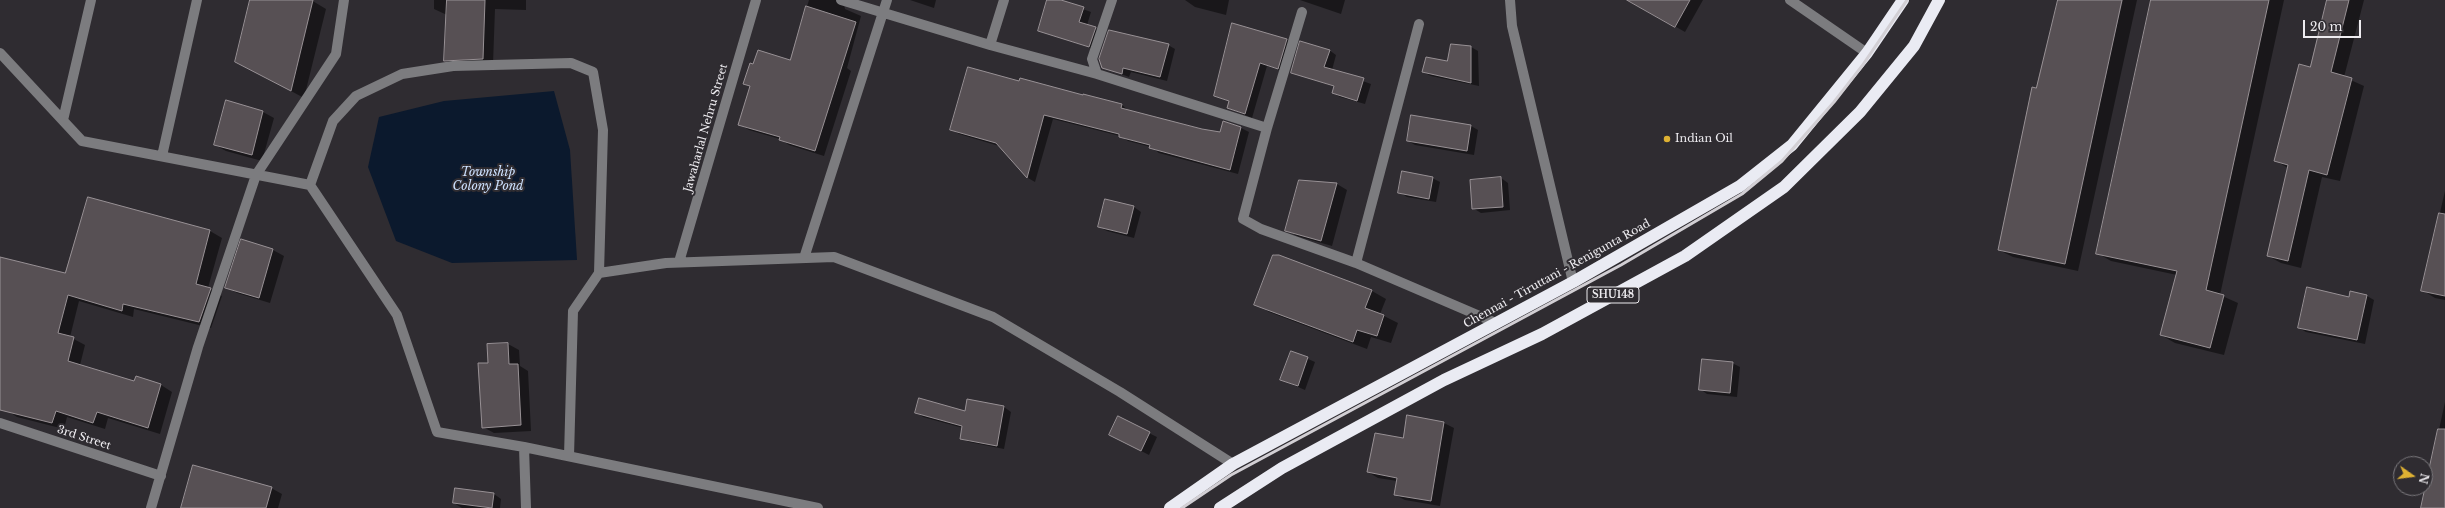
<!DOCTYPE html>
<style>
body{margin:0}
#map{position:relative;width:2445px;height:508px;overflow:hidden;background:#2f2c31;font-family:"Libre Baskerville",serif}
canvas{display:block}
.north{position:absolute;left:2393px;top:456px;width:40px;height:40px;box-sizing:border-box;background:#2f2c31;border:1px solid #7b797d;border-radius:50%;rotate:104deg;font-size:11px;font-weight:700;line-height:16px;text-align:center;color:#eeecf0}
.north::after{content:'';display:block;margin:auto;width:14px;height:18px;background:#deb133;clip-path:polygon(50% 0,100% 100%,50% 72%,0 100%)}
.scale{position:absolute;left:2303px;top:20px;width:58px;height:18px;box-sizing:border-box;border:2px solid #eeecf0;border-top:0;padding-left:5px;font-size:12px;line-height:14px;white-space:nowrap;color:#eeecf0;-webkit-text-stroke:3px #2f2c31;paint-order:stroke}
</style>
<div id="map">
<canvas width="2445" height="508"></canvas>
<div class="north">N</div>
<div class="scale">20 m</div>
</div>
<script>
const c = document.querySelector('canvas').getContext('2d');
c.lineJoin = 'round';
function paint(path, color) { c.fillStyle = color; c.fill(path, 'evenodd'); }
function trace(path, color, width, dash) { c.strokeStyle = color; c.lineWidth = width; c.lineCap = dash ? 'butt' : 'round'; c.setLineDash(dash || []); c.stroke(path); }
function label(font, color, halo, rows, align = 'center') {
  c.font = font + ' "Libre Baskerville",serif'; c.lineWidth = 4; c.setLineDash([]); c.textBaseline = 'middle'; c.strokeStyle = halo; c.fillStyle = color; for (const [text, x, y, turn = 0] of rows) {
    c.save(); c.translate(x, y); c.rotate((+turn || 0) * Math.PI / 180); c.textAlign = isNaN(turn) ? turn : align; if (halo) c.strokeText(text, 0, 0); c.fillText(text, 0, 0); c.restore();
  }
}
const water = new Path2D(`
 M554 91 570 150 577 260 452 263 396 241 368 167 379 117 444 101Z`);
const shadow = new Path2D(`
 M251 0H311L326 9 304 98 250 69Z
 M434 0H526V10L495 9 493 64 456 66 445 60 447 15 434 9Z
 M809 0H848L844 4 845 9 861 16 847 68 851 71 824 156 789 145 780 139 749 130 739 124 751 87 744 83 790 61Z
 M910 0H936L934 8Z
 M1048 0H1058L1091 12 1087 25 1103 32 1097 50 1039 31Z
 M1185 0H1229L1226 15 1195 7Z
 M1300 0H1345L1341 14Z
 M1629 0H1703L1685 32Z
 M2059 0H2121L2101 91 2123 0H2137L2078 271 2013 257 1999 250Z
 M2152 0H2284L2220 295 2238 303 2224 355 2175 343 2161 335 2177 275 2111 261 2097 253Z
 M2328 0H2364L2344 77 2364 86 2340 181 2322 177 2301 268 2281 263 2268 256 2288 168 2276 161 2311 68Z
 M1287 40 1294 45 1286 72 1267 66 1252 118 1228 108 1230 102 1215 96Z
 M1168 45 1175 49 1167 81 1131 72 1129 77 1103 67Z
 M1452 45 1471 47 1478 51 1479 86 1431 76 1423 72 1448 62Z
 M1329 50 1336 55 1332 70 1371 84 1365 104 1340 97 1333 93 1335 87 1292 72Z
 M1020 83 1122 105 1129 111 1220 133 1241 128 1249 132 1238 174 1159 153 1151 147 1128 141 1120 136 1053 119 1035 182 1028 178 999 146 959 134 951 129Z
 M227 102 263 112 274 118 262 161 226 151 215 145Z
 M1471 126 1478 130 1474 155 1415 145 1408 141Z
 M1432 178 1440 182 1436 202 1407 197 1399 192Z
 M1501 178 1508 183 1510 210 1481 213 1473 208Z
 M1337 184 1347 190 1332 246 1297 236 1286 230Z
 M2445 191V300L2435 298 2422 290Z
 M89 198 210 231 222 238 208 288 222 296 211 328 134 309 133 317 79 301 70 337 85 345 80 365 135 382 161 385 172 392 160 434 108 418 105 429 67 417 64 429 17 417 0 406V258L66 274Z
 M1134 207 1141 212 1134 238 1107 231 1099 227Z
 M242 241 273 250 284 256 270 303 237 293 226 287Z
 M1274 254 1372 291 1386 299 1380 314 1398 323 1391 343 1371 337 1367 349 1269 312 1256 304Z
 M2351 292 2367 296 2374 300 2365 344 2306 332 2299 328 2349 298Z
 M508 344 519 350 520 366 528 371 531 431 494 433 483 427 489 364Z
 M1292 352 1315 362 1305 390 1282 380Z
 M1732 363 1740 367 1737 397 1707 394 1700 389Z
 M968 401 1004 407 1011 412 1004 449 969 442 961 438 963 428 923 417 916 412H966Z
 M2445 402V508H2422Z
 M1118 418 1157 437 1149 455 1110 435Z
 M1444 423 1454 428 1440 506 1405 500 1395 495 1397 481 1378 478 1368 472 1404 439Z
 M271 488 282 494 278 508H182Z
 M456 489 494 494 501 499 500 508H462L454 503Z`);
const building = new Path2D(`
 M250 0H313L291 91 235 62Z
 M447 0H485L483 59 444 61Z
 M1047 0H1061L1084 7 1079 22 1096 27 1089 47 1038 31Z
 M1627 0H1690L1675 27Z
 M2058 0H2122L2065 264 1998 250 2032 87 2036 88Z
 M2151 0H2269L2206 290 2224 295 2210 348 2160 335 2177 271 2096 254Z
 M2327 0H2349L2331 72 2352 78 2327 175 2309 170 2288 261 2267 256 2288 165 2274 161 2299 64 2310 67Z
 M806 6 856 22 815 151 779 140 780 137 738 125 750 86 743 84 750 63 753 64 758 50 790 60Z
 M1232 23 1287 39 1278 69 1260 63 1245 114 1227 108 1229 101 1214 96Z
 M1109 30 1169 44 1160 77 1123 68 1122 74 1102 68 1099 59Z
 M1300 41 1330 50 1324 67 1364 78 1357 101 1332 93 1334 86 1291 73Z
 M1451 44 1471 46V83L1422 72 1426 57 1447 61Z
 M968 67 1019 81 1020 78 1083 95V94L1122 104 1121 108 1202 129 1220 132 1223 121 1241 127 1230 170 1149 148 1150 145 1119 137V134L1044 115 1027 178 996 143 950 130Z
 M226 100 263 111 252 155 214 145Z
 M1411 115 1471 125 1467 151 1407 141Z
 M1402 171 1433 177 1429 199 1398 193Z
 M1501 177 1503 207 1472 209 1470 180Z
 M1299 180 1337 183 1321 241 1285 231Z
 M88 197 210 230 196 284 211 288 199 322 123 304 122 311 68 295 58 333 74 337 68 361 134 381 136 376 161 384 148 428 97 412 93 423 56 411 52 423 0 410V257L65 273Z
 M1105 199 1134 206 1127 234 1098 227Z
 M2439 213 2445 214V296L2421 291Z
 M241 239 273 249 259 298 225 288Z
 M1273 255H1279L1372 290 1365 308 1384 315 1377 336 1357 330 1353 342 1254 305Z
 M2307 287 2349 297 2350 291 2367 295 2357 340 2298 328Z
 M508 343 509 364H518L521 425 482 428 478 363H488L487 344Z
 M1291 351 1308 357 1298 386 1280 380Z
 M1702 359 1733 362 1730 393 1699 390Z
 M919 398 965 411 967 399 1004 406 997 446 960 439 962 426 915 413Z
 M1407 415 1444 422 1431 501 1394 495 1397 478 1367 472 1375 433 1403 438Z
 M1118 416 1150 432 1141 451 1109 435Z
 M2438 429H2445V508H2421Z
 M193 465 272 487 266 508H181Z
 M455 488 494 493 492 508 453 503Z`);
const minor = new Path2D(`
 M841 0 990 45 1097 74
 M1112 0 1092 59 1097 74 1267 128 1243 219 1261 229 1356 263 1496 323
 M1510 0 1512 26 1573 282
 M1790 0 1867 53
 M990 45 1004 0
 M0 53 82 141 310 185 397 315 437 432 524 447 818 508
 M63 120 91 0
 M1267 128 1302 12
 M162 156 197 0
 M310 185 333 121 356 96 402 74 453 66 571 63 593 72 603 130 599 273
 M804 258 887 0
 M679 262 756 0
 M1356 263 1419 24
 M0 423 161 476
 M524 447 526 508
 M569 456 573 311 599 273 666 263 834 257 993 317 1120 392 1233 464
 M151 508 198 347 256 175 336 54 344 0`);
const highway = new Path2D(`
 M1170 508 1233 464 1573 282 1740 186 1792 145 1867 53 1903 0
 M1220 508 1282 468 1444 380 1542 334 1685 256 1784 187 1860 112 1914 46 1939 0`);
const rail = new Path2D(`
 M1182 508 1231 475 1621 265 1742 194 1782 161 1834 102 1862 66 1907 0`);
const markers = [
 [1667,139,4,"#deb133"]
];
const shields = [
 [1613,295,52]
];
const shieldNames = [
 ["SHU148",1613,295]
];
const streetNames = [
 ["Jawaharlal Nehru Street",706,128,-74],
 ["Chennai - Tiruttani - Renigunta Road",1557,274,-29],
 ["3rd Street",84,438,18]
];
const poiNames = [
 ["Indian Oil",1675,139]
];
const waterNames = [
 ["Township",488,173],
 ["Colony Pond",488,187]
];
paint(water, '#0b192d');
paint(shadow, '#0007');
paint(building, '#575054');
trace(building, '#989195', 1);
trace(minor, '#7c7c7f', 10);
trace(highway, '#eaebf3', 12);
trace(rail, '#d2cfd4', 3);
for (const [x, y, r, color] of markers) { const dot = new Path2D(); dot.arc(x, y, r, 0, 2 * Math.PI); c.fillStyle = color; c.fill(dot); trace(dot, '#2f2c31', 1.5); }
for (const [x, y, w] of shields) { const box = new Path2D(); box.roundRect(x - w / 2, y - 8, w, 16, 3); c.fillStyle = '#2f2c31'; c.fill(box); trace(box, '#eeecf0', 1); }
label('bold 10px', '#eeecf0', null, shieldNames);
label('11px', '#eeecf0', '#2f2c31', streetNames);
label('11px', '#eeecf0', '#2f2c31', poiNames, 'left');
label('italic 12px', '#cce0fd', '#2f2c31', waterNames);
</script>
